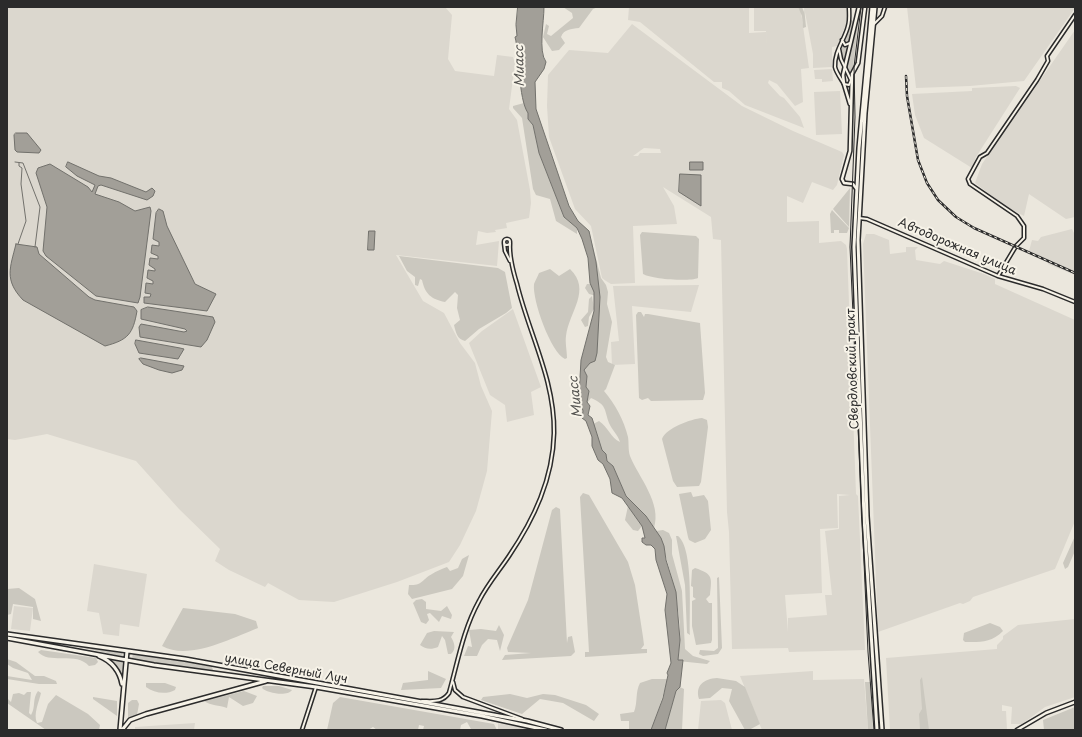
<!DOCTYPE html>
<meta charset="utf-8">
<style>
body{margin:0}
#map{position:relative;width:1082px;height:737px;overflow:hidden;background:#ebe7dd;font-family:"Playpen Sans",sans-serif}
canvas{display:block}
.frame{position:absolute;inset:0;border:8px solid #2b2b2b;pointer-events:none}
</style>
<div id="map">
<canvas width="1082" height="737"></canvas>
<div class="frame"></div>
</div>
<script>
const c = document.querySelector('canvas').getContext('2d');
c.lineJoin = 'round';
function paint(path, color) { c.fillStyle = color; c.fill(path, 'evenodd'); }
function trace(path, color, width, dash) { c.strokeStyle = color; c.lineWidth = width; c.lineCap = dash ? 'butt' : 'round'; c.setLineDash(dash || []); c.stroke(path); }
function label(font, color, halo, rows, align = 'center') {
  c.font = font + ' "Playpen Sans",sans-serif'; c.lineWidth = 4; c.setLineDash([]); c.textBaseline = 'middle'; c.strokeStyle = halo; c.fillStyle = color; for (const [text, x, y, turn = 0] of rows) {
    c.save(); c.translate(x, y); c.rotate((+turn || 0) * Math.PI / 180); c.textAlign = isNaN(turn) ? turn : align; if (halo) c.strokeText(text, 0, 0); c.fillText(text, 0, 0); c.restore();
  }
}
const built = new Path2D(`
 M7 7H445L452 15 448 59 455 71 494 76 497 55 513 57 515 63 509 109 517 120 530 190 531 203 529 218 506 223 507 228 495 230 496 232 487 233 478 231 476 245 499 241 497 266 396 255 423 301 444 313 460 343 475 363 481 386 492 411 487 471 476 511 460 545 449 562 397 582 334 602 299 600 268 583 265 587 229 570 215 561 220 549 179 509 136 461 47 434 15 440 7 439Z
 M629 7H749V33L766 32 767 51 766 31H754V7H798L801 12 809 68 801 69 803 102 795 106 777 84 769 80 768 83 780 96 784 98 800 117 804 128 745 105 729 91 722 88V82H714L640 22 628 20Z
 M804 7H847V22L837 46 832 47V67L813 68V54Z
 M907 7H1075V8L1024 81 970 86 916 88Z
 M632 24 742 106 793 131 842 152 844 155 837 185 833 190 812 182 803 203 787 196V222L819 221V243L841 241 846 245 847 249 856 494 858 496 865 650 789 652 788 648 732 649 729 532 727 512 721 240 713 239 711 217 663 187 674 206 677 224 633 226 635 283 611 284 606 281 602 278 591 226 575 209 549 137 547 106 548 75 569 50 608 53ZM644 148 660 149 661 153H640L638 156H633ZM837 494 850 495 839 496V529L825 531 832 595H825L827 615 788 618V632L785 595 822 593 820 529 838 528Z
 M1075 30V217L1066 219 1029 194 1024 216 1005 206 975 183 982 164Z
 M832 69 833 81 822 82V79H815L814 70Z
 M1016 86 1020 88 976 157 972 168 924 138 915 115 912 94 972 91V88Z
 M840 91 842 134 816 135 814 92Z
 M1072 229 1075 235V275L1048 264 1049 260 1029 251 1032 240 1038 241 1041 237Z
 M866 234H874L889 240 890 254 906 252V247H918L915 250 916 260 940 264 944 261 984 274 995 279V284L1075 320V521L1055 569 973 597 970 601 963 604 960 603 878 632 863 244Z
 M699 285 691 312 632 306 635 364 612 365 611 342 619 341 613 286Z
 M513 309 541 387 531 392 534 415 507 422 505 405 490 395 469 343 482 331Z
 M94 564 147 574 139 627 120 624 119 636 103 634 99 613 87 611Z
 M14 606 33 608 30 631 11 629Z
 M1075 619V697L1045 707 1022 724H1011L1012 707 1002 705V711H1006L1007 730H890L886 658 997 649V645L1003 639V636L1018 625Z
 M813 671V680L864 679 868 730H762L740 676Z
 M721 700 725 703 732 730H698L701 701Z
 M195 723 194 730H135V727Z
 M498 723 523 728V730H498Z`);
const green = new Path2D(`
 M547 7H598L593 9 579 28C571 29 564 29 561 37L565 43 559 50 552 51 543 37 546 24 549 26 547 34 551 36 573 18 572 13 563 7Z
 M798 7H802L804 12V7L806 27 803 28 802 16Z
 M851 20 854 21 849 42 846 44 844 41Z
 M858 24 853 67 849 73 846 67Z
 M842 45 849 46 844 63 841 55Z
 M524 103 528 113V119L533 125 539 153 564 217 577 228V234L556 221 550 199 536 195 533 189 522 118 513 108V106Z
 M850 188 849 227 833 209Z
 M832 210 849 228 847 233H839V230H834V233H831L830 214Z
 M589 231 601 278 606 285 608 292 607 304 612 322 606 357 608 362 615 365 606 389 604 391C615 404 624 420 628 437 629 443 628 450 630 456 639 478 662 503 654 528L646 516 626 496 613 466 607 461 606 454 602 450 593 424 599 421C608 427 611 438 620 442 618 435 612 430 609 423 604 409 607 405 591 398L587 403 589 391 586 387 587 376 584 370 590 363 600 297 589 294 585 288 587 284H593L596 262Z
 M642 232 696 236 699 239 698 278C689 282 651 279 643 274L640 235Z
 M399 256 498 268 505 272 512 308 506 313 479 329 465 341C457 339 456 333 454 325L460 320 457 308 458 295 455 292 445 302C431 299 425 294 422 280L420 279 418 286 415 285V277L407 271Z
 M550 269 559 276 570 269C592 290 569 312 566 336 565 342 567 351 567 358L565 359C551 353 532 300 534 284 535 281 538 276 539 273Z
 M592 296 594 309 589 317 588 326 585 327 581 320 588 312 589 299Z
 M638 312H641L644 317 645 314H648L700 323 705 393 703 400 651 401 648 398 642 400 639 398 636 315Z
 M702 418 707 420 708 427 701 482 699 486 677 487 673 481 662 439C666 428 691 419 702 418Z
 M691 492 693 497 704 495 708 501 711 530 705 539 695 543 689 540 688 537 679 494Z
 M583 493 589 495 628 562 635 585 643 637 644 645 641 649H647V653L585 657V652H589L580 497Z
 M628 506 642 526 638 531 633 530 625 520Z
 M556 507 560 509 567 643 568 637 572 636 575 652 571 656 502 660 505 655 531 653 508 652 507 648 528 600 552 510Z
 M663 530 669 533 672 540V554L682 591 685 649 693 656 710 661 707 664 678 661C678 653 680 646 680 639 682 613 668 555 656 531Z
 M676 536H678C694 549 689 613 690 635L687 633 685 585Z
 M1075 536V551L1068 567 1065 569 1063 563Z
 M469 555 463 576 452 589 412 599 408 594 409 585C423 586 422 579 432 574 436 571 442 569 447 567L450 571 458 568 462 559Z
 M695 568C713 574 712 577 710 595L706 599 709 603H712V640L711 643 696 645 692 626V601L696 599 693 597V587L691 586 692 570Z
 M719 577 722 648 718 654 703 656 699 654 700 650 714 651 718 648 717 578Z
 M19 588 35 599 41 621 33 619V607L13 604 11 614 7 615V589Z
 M422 599 426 602V609L441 611 447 606 452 615 451 619 442 616 439 622 430 613 427 614 429 620 426 624 421 622 413 603 416 600Z
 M183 608 235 614 256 621 258 628C232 638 189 661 162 646Z
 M990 623 1000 627 1003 631C991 643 981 642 965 642L963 640 964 633Z
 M499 625 504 635 500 651 497 640 488 639 482 645 477 656H464L468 646 472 647 469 630 481 629 496 631Z
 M434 631 454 632 451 637C454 642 457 649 451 654H448L445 640 442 636 438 647C431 650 425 649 420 645L427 633Z
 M74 646 122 653 123 656H121Z
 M41 650 96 658 98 662 95 665 89 666C76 651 50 665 38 652Z
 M133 654 180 660 212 667 213 670 210 671 142 661 132 658Z
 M104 657 124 661 122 678 115 665Z
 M7 659 16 662 35 676H44L56 681 57 684H39L7 679V676L32 680 28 673 13 668 7 664Z
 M428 671 446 679 441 688 401 690 403 683 428 680Z
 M922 677 929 730H920L919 714 922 709 920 680Z
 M717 678 736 681 745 687 760 724 749 730H745L729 701 732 689 722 688 710 698 699 699C695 685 704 679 717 678Z
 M652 679H668L654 724 651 730H629V721H621L620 714 634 712C638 702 635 692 640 683Z
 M865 682H871L873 730H868Z
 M146 683H165L176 687 175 690C166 695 154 693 146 687Z
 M263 686H279L292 690C287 697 267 693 262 688Z
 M680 687 684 689 682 730H665L676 691Z
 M38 691 41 693C39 702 33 714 37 723L42 722 48 704 56 695 88 714 100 725 99 730H46L7 703V693L8 699 11 702 13 694 19 693 24 695 27 692H31L29 713 31 715C36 707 32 699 38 691Z
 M244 691 257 696 253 703 243 706 229 697 227 708C219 705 211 706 204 701Z
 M510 694 527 698 543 694 555 695 586 705 599 714 594 721 563 703 540 699 522 714 481 700 483 697Z
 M93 697 117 701V716L93 699Z
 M340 697 494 724 497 730 471 729 467 722 461 725 460 730H423L424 726 419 725 418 730H377L373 727 368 730H327L333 703Z
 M132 700H137L139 704 137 715 128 718V703Z
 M1075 707V730H1044L1043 720Z`);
const water = new Path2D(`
 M518 7H544C544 22 538 51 546 62L544 69 535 82 536 109 569 206 578 221 589 231 596 262 600 297 597 353 595 361 590 363 584 370 587 376 586 387 589 391 587 402 590 406 588 415 592 418 602 450 606 454 607 461 613 466 626 496 646 516 661 538 664 546 666 560 676 592 680 640 678 660H683L680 687 676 691 665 730H651L663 698 668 675 667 673 671 663 665 610 667 594 656 560 655 549 651 545H646L642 542V538H645L642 526 622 498 612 493 610 479 603 464 598 460 592 446V437L586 421 582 418 583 411 579 395 581 360 594 311V292L590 283 588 258 582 239 577 228 564 217 539 153 533 125 528 119V113C518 98 520 56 515 37L517 36 516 25Z
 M16 133H27L41 150 39 153 17 152 15 150 14 135Z
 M68 162 99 176 111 178 146 192 152 188 155 191 153 196 147 200 101 185 98 186 95 194 119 202 135 211 150 207 151 211 140 297 138 303 96 296 46 256 43 251 47 207 36 173 38 168 50 164 88 187 92 192 95 185 77 176 66 167Z
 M690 162H703V170H690Z
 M680 174 701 175V206L679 192Z
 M159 209 163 211 167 226 195 284 216 294 207 311 144 303V297H150L151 294 145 293 146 283 153 284V281L147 278 148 270 155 271V269L149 265 150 258 158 259V256L151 253 152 245 159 246V242L153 239 156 213Z
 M369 231H375L374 250H368Z
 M16 244 37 247 39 254 89 297 95 300 134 307 137 311C133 334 128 340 105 346L23 300C4 280 10 268 16 244Z
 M148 307 213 317 215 322 207 340 201 347 140 337 139 327 141 324 184 332 187 331 185 329 141 319V310Z
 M136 340 180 348 184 349 178 359 139 353 135 344Z
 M141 358 184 366 182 370 172 373 159 370 143 364 139 359Z`);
const stream = new Path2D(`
 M15 162 23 163 40 207 35 247
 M18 244 26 221 21 184 22 168 19 166V163`);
const street = new Path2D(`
 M874 24 882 16 885 7
 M842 40 845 45 850 43
 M839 49 841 59 851 80 849 85 844 84C841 79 836 72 835 67 834 52 845 39 848 26 850 20 849 13 849 7
 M859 218 867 219 998 276 1043 289 1075 302
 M504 242a3 3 0 1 1 6 0a3 3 0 1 1-6 0Z
 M504 243 505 251 510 261
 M998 276 1016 246 1024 238V226L1017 216 970 184 968 179 980 157 987 153 1037 80 1048 61 1047 56 1075 15
 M453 682 455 690 463 697 522 719
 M422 701C433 701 442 703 449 693 458 661 463 630 479 601 487 585 499 571 509 556 534 519 553 479 554 433 555 380 529 334 517 284 513 271 509 257 510 243
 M302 730 316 687`);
const secondary = new Path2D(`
 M850 104 844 84 843 75 859 7
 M856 188 853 184 844 183 842 179 850 151 852 74 858 63 865 7
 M1017 730 1046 713 1075 702`);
const primary = new Path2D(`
 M872 7 859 148 854 247 864 517 877 730
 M875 7 865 113 858 240 867 516 882 730
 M7 634 185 659 527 721 561 730
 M7 638 154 665 316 687 482 716 546 730
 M99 656C112 661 120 672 122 684
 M120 730 127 651
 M122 730 130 720 146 714 266 681`);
const tram = new Path2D(`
 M861 7 854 67 855 117 850 247 868 652 874 730`);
const rail = new Path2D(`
 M906 76 907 96 918 160 927 183 938 200 956 217 974 228 1075 273`);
const streetNames = [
 ["Автодорожная улица",957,247,23],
 ["Свердловский тракт",853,369,-92],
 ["улица Северный Луч",286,669,10]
];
const waterNames = [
 ["Миасс",520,66,-91],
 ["Миасс",576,397,-96]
];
paint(built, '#dbd7ce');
paint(green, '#cbc8bf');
paint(water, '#a29f98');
trace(water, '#72716c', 1);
trace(stream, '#72716c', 1);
trace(street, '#2b2b2b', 5);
trace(secondary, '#2b2b2b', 5.5);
trace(primary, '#2b2b2b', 6);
trace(street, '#f7f3e8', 2);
trace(secondary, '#f7f3e8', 2.5);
trace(primary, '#f7f3e8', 3);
trace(tram, '#2b2b2b', 1);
trace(rail, '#2b2b2b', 2.5);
trace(rail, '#f7f3e8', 1, [3]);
label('12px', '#2b2b2b', '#f7f3e8', streetNames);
label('italic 13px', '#555451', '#f7f3e8', waterNames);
</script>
